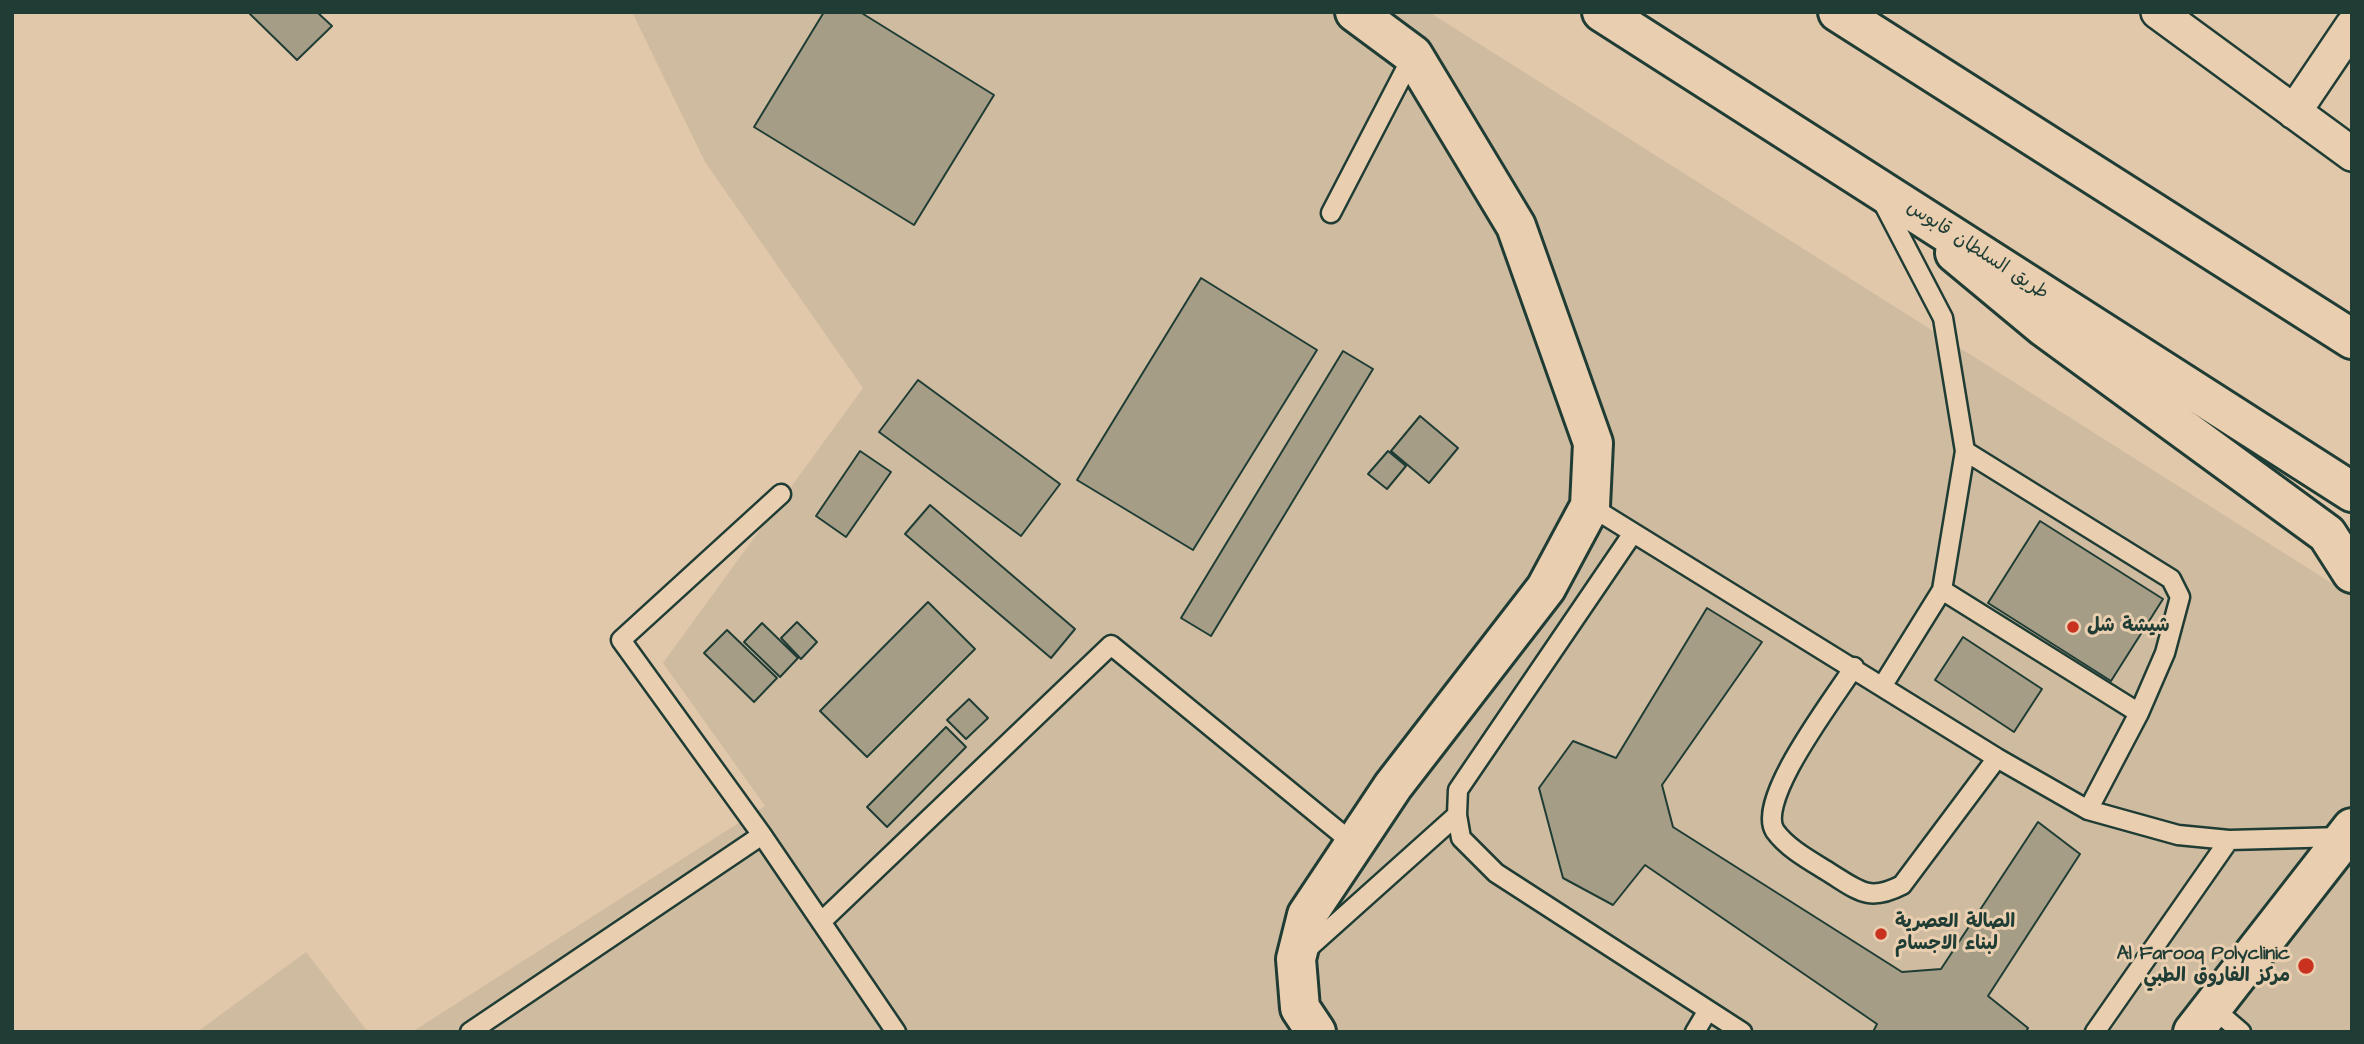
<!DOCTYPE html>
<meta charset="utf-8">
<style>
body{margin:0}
#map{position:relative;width:2364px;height:1044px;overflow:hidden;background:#e1c8ab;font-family:"Architects Daughter",sans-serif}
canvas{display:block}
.frame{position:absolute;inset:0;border:14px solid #1f3d34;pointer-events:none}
</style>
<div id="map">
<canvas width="2364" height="1044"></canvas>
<div class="frame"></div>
</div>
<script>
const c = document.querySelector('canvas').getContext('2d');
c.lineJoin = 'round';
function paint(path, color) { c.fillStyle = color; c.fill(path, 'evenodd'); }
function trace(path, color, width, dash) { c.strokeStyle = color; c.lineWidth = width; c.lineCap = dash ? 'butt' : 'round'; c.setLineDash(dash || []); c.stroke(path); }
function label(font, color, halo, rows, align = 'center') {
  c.font = font + ' "Architects Daughter","Playpen Sans Arabic",sans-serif'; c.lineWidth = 6; c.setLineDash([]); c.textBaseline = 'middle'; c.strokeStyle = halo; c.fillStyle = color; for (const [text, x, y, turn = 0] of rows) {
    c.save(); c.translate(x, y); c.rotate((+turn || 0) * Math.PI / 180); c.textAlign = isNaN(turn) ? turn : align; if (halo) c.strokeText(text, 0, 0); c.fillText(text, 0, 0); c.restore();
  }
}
const built = new Path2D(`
 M632 12H1429L2352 596V1032H412L765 806 663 663 863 388 705 162Z
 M306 952 368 1032H197Z`);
const building = new Path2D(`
 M248 12H317L332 26 297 60Z
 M824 12H860L994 95 914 225 754 127Z
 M1201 278 1317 350 1193 550 1077 480Z
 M1343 351 1373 369 1211 636 1181 618Z
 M918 380 1060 484 1021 536 879 432Z
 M1420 416 1458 448 1429 483 1391 451Z
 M860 451 891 472 846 537 816 516Z
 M1388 451 1406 466 1387 489 1368 474Z
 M930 505 1075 629 1051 658 905 534Z
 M2040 521 2163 599 2111 681 1988 603Z
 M928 602 975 649 867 757 820 711Z
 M1707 608 1762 642 1662 785 1673 827 1902 972 1941 969 2038 822 2080 854 1988 996 2028 1028 2026 1032H1873L1877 1024 1645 865 1613 905 1563 878 1539 788 1573 741 1616 758Z
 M797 622 817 642 801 659 781 638Z
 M762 623 798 658 780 677 744 642Z
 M727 630 777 678 754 702 704 653Z
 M1963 637 2042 689 2014 732 1935 680Z
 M969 699 988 718 966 739 947 720Z
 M946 727 966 747 887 827 867 807Z`);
const service = new Path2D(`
 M1881 199 1943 318 1965 451 1942 590 1883 685
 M1331 213 1413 55
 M1965 451 2171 579 2180 597 2165 653 2139 713 2088 810
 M781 494 621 640 762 835 896 1032
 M1590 506 1997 758 2088 810 2178 835 2229 840 2342 837
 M1633 533 1458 790 1457 815 1461 838 1496 873 1742 1032
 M1942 590 2139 713
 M1854 667C1836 696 1755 800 1775 831 1788 849 1811 861 1830 873 1859 891 1869 902 1902 885L1997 758
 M821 922 1111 645 1354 844
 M1304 952 1457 815
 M2213 1008 2241 1032
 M470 1032 762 835
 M1695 1032 1708 1010
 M2095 1032 2229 840`);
const minor = new Path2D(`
 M2158 12 2352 154
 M2294 112 2352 26`);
const tertiary = new Path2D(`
 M1955 253 2044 327 2327 534 2352 573
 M1316 1032 1300 1008 1296 959 1307 915 1393 786 1546 588 1590 506 1593 443 1516 226 1413 55 1355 12
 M2193 1032 2352 828`);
const trunk = new Path2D(`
 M1602 12 2352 492
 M1838 12 2352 339`);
const markers = [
 [2073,627,7,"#c8321e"],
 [1881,934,7,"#c8321e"],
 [2306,966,9,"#c8321e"]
];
const streetNames = [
 ["طريق السلطان قابوس",1977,251,33]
];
const poiNames = [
 ["شيشة شل",2087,627],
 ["الصالة العصرية",1895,923],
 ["لبناء الاجسام",1895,945],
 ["Al Farooq Polyclinic",2290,955,"right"],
 ["مركز الفاروق الطبي",2290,977,"right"]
];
paint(built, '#cfbba0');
paint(building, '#a59d86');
trace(building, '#1f3d34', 2);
trace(service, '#1f3d34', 23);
trace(minor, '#1f3d34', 38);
trace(tertiary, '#1f3d34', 44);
trace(trunk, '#1f3d34', 44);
trace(service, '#e9ceb0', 18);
trace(minor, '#e9ceb0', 33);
trace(tertiary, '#e9ceb0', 38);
trace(trunk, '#e9ceb0', 38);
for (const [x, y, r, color] of markers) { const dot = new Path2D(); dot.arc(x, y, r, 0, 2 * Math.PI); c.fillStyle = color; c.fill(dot); trace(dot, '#e9ceb0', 2.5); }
label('19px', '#1f3d34', '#e9ceb0', streetNames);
label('bold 19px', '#1f3d34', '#e9ceb0', poiNames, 'left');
</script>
